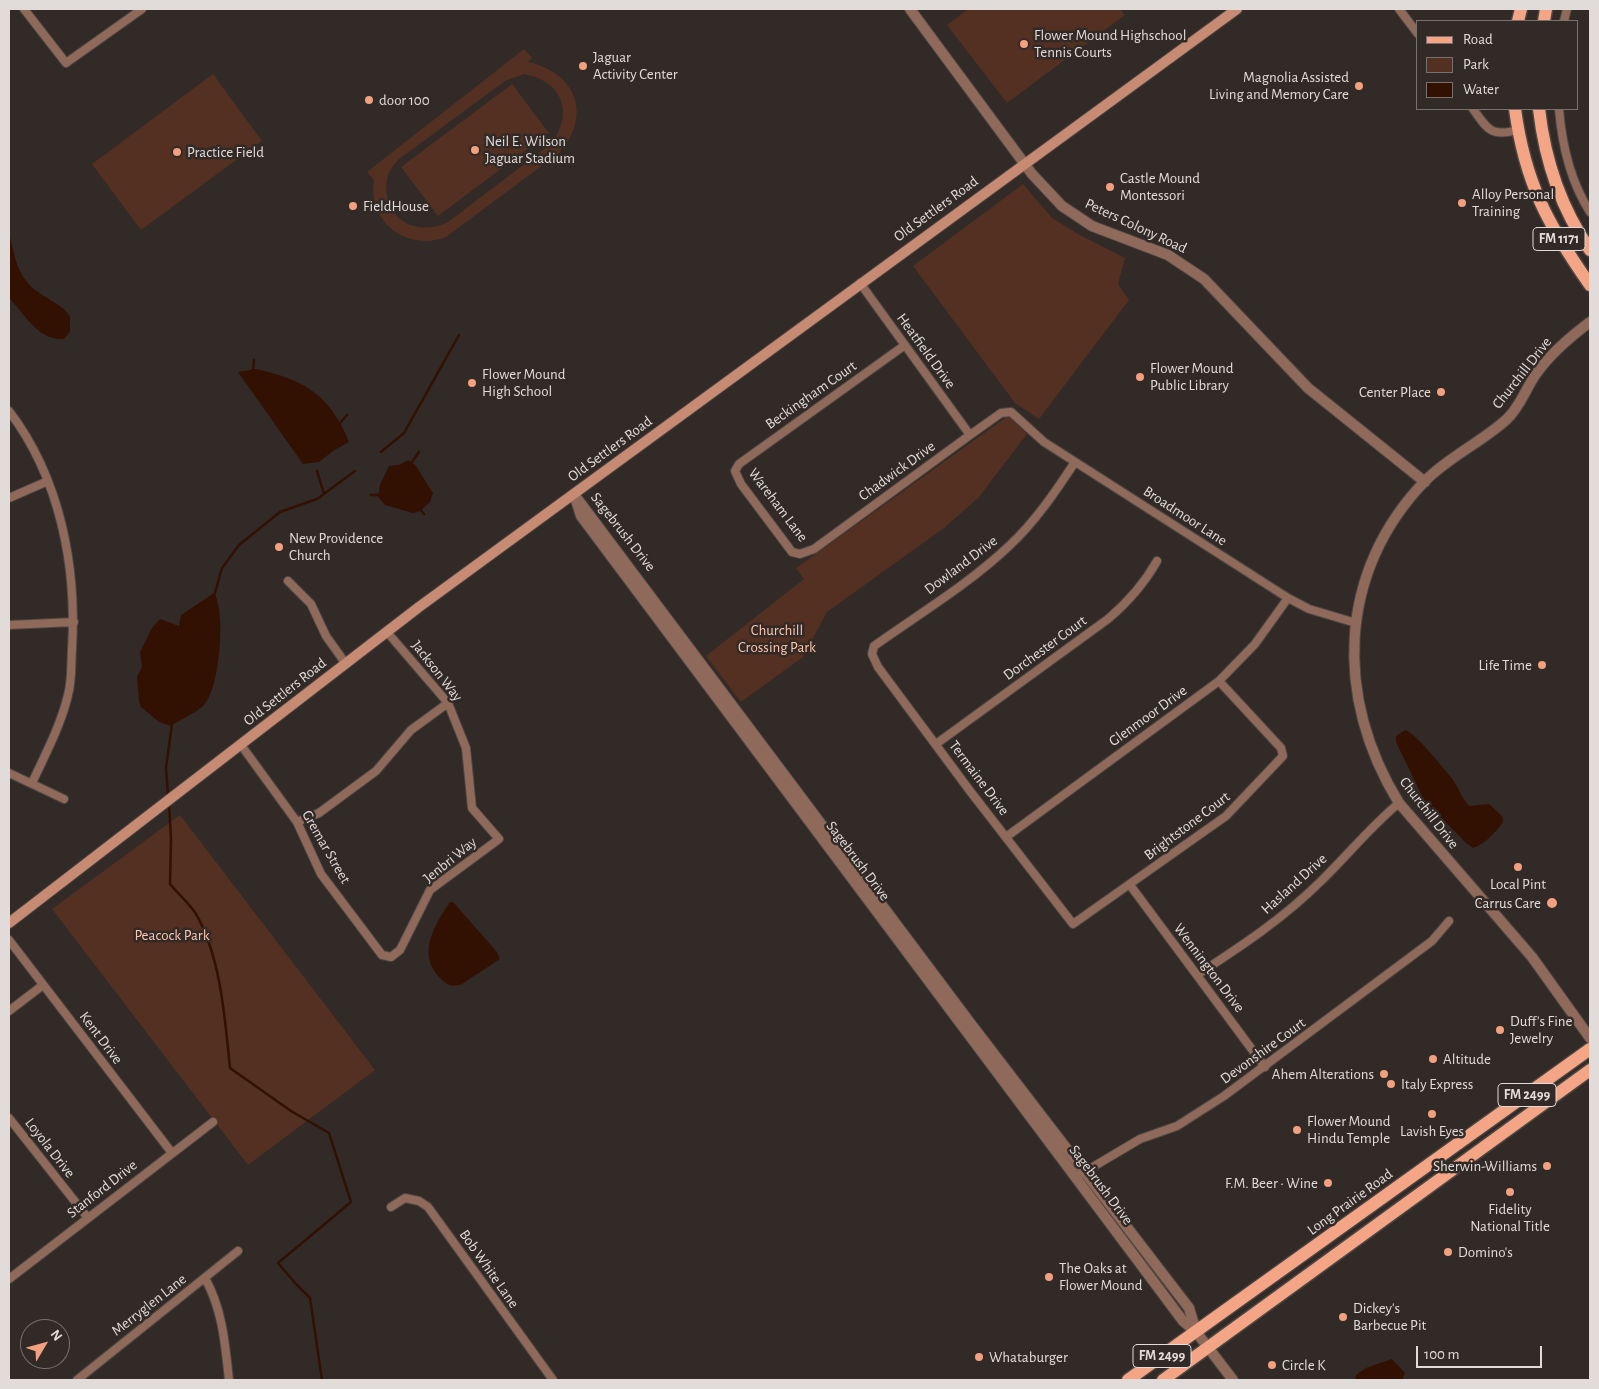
<!DOCTYPE html>
<meta charset="utf-8">
<style>
body{margin:0}
#map{position:relative;width:1599px;height:1389px;overflow:hidden;background:#322a26;font-family:"Alegreya Sans",sans-serif}
canvas{display:block}
.frame{position:absolute;inset:0;border:10px solid #e1dbd9;pointer-events:none}
.legend{position:absolute;left:1416px;top:20px;width:162px;height:90px;box-sizing:border-box;background:#322a26;border:1px solid #78716e;margin:0;padding:6px 9px;list-style:none;font-size:15px;color:#e1dbd9}
.legend li{display:flex;align-items:center;gap:10px;height:25px}
.legend b{width:25px;border:1px solid #78716e}
.north{position:absolute;left:20px;top:1319px;width:50px;height:50px;box-sizing:border-box;background:#322a26;border:1px solid #78716e;border-radius:50%;rotate:53deg;font-size:14px;font-weight:700;line-height:20px;text-align:center;color:#e1dbd9}
.north::after{content:'';display:block;margin:auto;width:18px;height:22px;background:#f2a07f;clip-path:polygon(50% 0,100% 100%,50% 72%,0 100%)}
.scale{position:absolute;left:1416px;top:1346px;width:126px;height:22px;box-sizing:border-box;border:2px solid #e1dbd9;border-top:0;padding-left:6px;font-size:15px;line-height:18px;white-space:nowrap;color:#e1dbd9;-webkit-text-stroke:4px #322a26;paint-order:stroke}
</style>
<div id="map">
<canvas width="1599" height="1389"></canvas>
<div class="frame"></div>
<ul class="legend">
<li><b style="height:6px;background:#f3a586"></b>Road</li>
<li><b style="height:14px;background:#533021"></b>Park</li>
<li><b style="height:14px;background:#321103"></b>Water</li>
</ul>
<div class="north">N</div>
<div class="scale">100 m</div>
</div>
<script>
const c = document.querySelector('canvas').getContext('2d');
c.lineJoin = 'round';
function paint(path, color) { c.fillStyle = color; c.fill(path, 'evenodd'); }
function trace(path, color, width, dash) { c.strokeStyle = color; c.lineWidth = width; c.lineCap = dash ? 'butt' : 'round'; c.setLineDash(dash || []); c.stroke(path); }
function label(font, color, halo, rows, align = 'center') {
  c.font = font + ' "Alegreya Sans",sans-serif'; c.lineWidth = 5; c.setLineDash([]); c.textBaseline = 'middle'; c.strokeStyle = halo; c.fillStyle = color; for (const [text, x, y, turn = 0] of rows) {
    c.save(); c.translate(x, y); c.rotate((+turn || 0) * Math.PI / 180); c.textAlign = isNaN(turn) ? turn : align; if (halo) c.strokeText(text, 0, 0); c.fillText(text, 0, 0); c.restore();
  }
}
const green = new Path2D(`
 M968 9H1120L1125 15 1007 103 947 25Z
 M524 49 532 58 528 62C576 72 593 116 559 153L446 237C407 252 367 222 374 180L367 172ZM524 74C562 81 574 112 552 143L448 222C422 235 393 225 387 196 386 189 386 179 389 173 391 168 395 164 398 160L505 81Z
 M213 74 262 141 141 230 92 164Z
 M512 84 549 133 438 216 401 167Z
 M1023 184 1052 218 1078 234 1125 258 1118 284 1129 300 1039 419 1015 403 913 266Z
 M1008 416 1027 434 979 497 944 528 827 612 803 657 741 702 706 656 804 579 796 568Z
 M180 815 375 1070 248 1165 52 909Z`);
const water = new Path2D(`
 M9 234C14 250 15 268 27 282 38 296 60 302 70 316V332L64 339C38 341 25 314 9 298Z
 M256 369C305 380 330 395 349 442L333 451 319 462 303 464 238 372Z
 M408 460 416 466 433 493 430 502 420 511 413 513 385 505 378 497 380 485 389 466 399 465Z
 M214 593C226 611 220 688 204 705 196 713 181 719 171 726L159 722 141 707 139 701 137 677 142 667 140 652 152 628 160 619 179 626 181 615Z
 M1405 730C1415 732 1445 770 1453 780 1459 789 1462 798 1469 806L1489 804 1502 816 1503 822C1496 832 1485 844 1473 848L1466 843 1424 800 1396 742V736Z
 M450 902H453L497 952 500 959 462 984C453 987 448 986 441 979 416 956 434 925 450 902Z
 M1392 1359 1405 1373 1402 1380H1355L1356 1375 1366 1368Z`);
const stream = new Path2D(`
 M253 371 254 360
 M340 423 347 415
 M381 452 404 433 459 335
 M410 465 419 452
 M317 471 324 494
 M371 495H380
 M419 508 424 514
 M214 596 222 568 239 545 280 512 317 499 355 471
 M168 796 166 768 172 724
 M169 804 171 839 170 884C178 894 189 903 196 914 221 957 225 1020 230 1068L291 1111 329 1133 351 1202 278 1263 296 1284 310 1298 322 1380`);
const minor = new Path2D(`
 M24 9 66 63 142 9
 M1399 9 1418 34
 M1564 21 1567 9
 M1473 109C1488 130 1491 137 1518 130
 M1559 109C1562 145 1570 181 1590 212
 M860 283 970 435
 M905 345 739 464 735 471 741 484 792 552 800 554 814 549 970 435 1001 413 1011 412 1044 442 1288 598 1309 609 1356 623
 M9 411C60 478 77 566 72 649 71 664 72 681 68 695 61 725 45 755 32 783
 M1075 462C1056 491 1035 522 1009 546 969 584 919 614 874 646L872 654 878 667 970 791 1073 924 1226 816 1283 756 1281 748 1219 681
 M9 498 48 481
 M288 581 311 604 326 636 346 664
 M9 625 74 622
 M936 744 1108 619C1128 602 1144 584 1157 561
 M241 745 297 822 321 874 382 955 391 957 400 950 430 890 499 839 472 808 466 748 448 703 387 632
 M9 773 64 799
 M297 822 319 813 376 771 411 730 448 703
 M1006 837 1219 681 1255 644 1288 598
 M1130 885 1265 1067
 M9 940 172 1153
 M1197 975C1240 947 1284 918 1320 882 1347 856 1370 827 1399 803
 M9 1011 43 985
 M9 1118 88 1218
 M1081 1174 1140 1139 1177 1126 1224 1096 1432 941 1449 921
 M391 1207 405 1198 419 1201 428 1207 553 1380
 M205 1278C223 1311 225 1344 229 1380
 M9 1279 213 1122
 M77 1380 238 1251`);
const tertiary = new Path2D(`
 M910 9 1032 174 1062 206 1092 226 1168 255 1204 279 1308 388 1425 482
 M1590 322C1570 337 1550 354 1536 374 1526 388 1520 407 1507 419 1482 442 1450 456 1426 480 1337 571 1334 698 1399 803L1532 957 1590 1038
 M574 494 581 516 1183 1321 1197 1333 1233 1380
 M576 497 971 1024 1189 1308 1196 1331`);
const secondary = new Path2D(`
 M9 923 419 607 1237 9`);
const primary = new Path2D(`
 M1518 21 1521 9
 M1544 21 1546 9
 M1515 109C1525 183 1548 225 1590 285
 M1539 109C1545 161 1560 207 1590 250
 M1128 1380 1590 1049
 M1163 1380 1590 1070`);
const markers = [
 [1024,44,5,"#f2a07f"],
 [583,66,5,"#f2a07f"],
 [1359,86,5,"#f2a07f"],
 [369,100,5,"#f2a07f"],
 [475,150,5,"#f2a07f"],
 [177,152,5,"#f2a07f"],
 [1110,187,5,"#f2a07f"],
 [1462,203,5,"#f2a07f"],
 [353,206,5,"#f2a07f"],
 [1140,377,5,"#f2a07f"],
 [472,383,5,"#f2a07f"],
 [1441,392,5,"#f2a07f"],
 [279,547,5,"#f2a07f"],
 [1542,665,5,"#f2a07f"],
 [1518,867,5,"#f2a07f"],
 [1552,903,6,"#f2a07f"],
 [1500,1030,5,"#f2a07f"],
 [1433,1059,5,"#f2a07f"],
 [1384,1074,5,"#f2a07f"],
 [1391,1084,5,"#f2a07f"],
 [1432,1114,5,"#f2a07f"],
 [1297,1130,5,"#f2a07f"],
 [1547,1166,5,"#f2a07f"],
 [1328,1183,5,"#f2a07f"],
 [1510,1192,5,"#f2a07f"],
 [1448,1252,5,"#f2a07f"],
 [1049,1277,5,"#f2a07f"],
 [1343,1317,5,"#f2a07f"],
 [979,1357,5,"#f2a07f"],
 [1272,1365,5,"#f2a07f"]
];
const shields = [
 [1559,239,52],
 [1527,1095,58],
 [1162,1356,58]
];
const shieldNames = [
 ["FM 1171",1559,239],
 ["FM 2499",1527,1095],
 ["FM 2499",1162,1356]
];
const poiNames = [
 ["Flower Mound Highschool",1034,35],
 ["Tennis Courts",1034,52],
 ["Jaguar",593,57],
 ["Activity Center",593,74],
 ["Magnolia Assisted",1349,77,"right"],
 ["Living and Memory Care",1349,94,"right"],
 ["door 100",379,100],
 ["Neil E. Wilson",485,141],
 ["Jaguar Stadium",485,158],
 ["Practice Field",187,152],
 ["Castle Mound",1120,178],
 ["Montessori",1120,195],
 ["Alloy Personal",1472,194],
 ["Training",1472,211],
 ["FieldHouse",363,206],
 ["Flower Mound",1150,368],
 ["Public Library",1150,385],
 ["Flower Mound",482,374],
 ["High School",482,391],
 ["Center Place",1431,392,"right"],
 ["New Providence",289,538],
 ["Church",289,555],
 ["Life Time",1532,665,"right"],
 ["Local Pint",1518,884,"center"],
 ["Carrus Care",1541,903,"right"],
 ["Duff's Fine",1510,1021],
 ["Jewelry",1510,1038],
 ["Altitude",1443,1059],
 ["Ahem Alterations",1374,1074,"right"],
 ["Italy Express",1401,1084],
 ["Flower Mound",1307,1121],
 ["Hindu Temple",1307,1138],
 ["Lavish Eyes",1432,1131,"center"],
 ["Sherwin-Williams",1537,1166,"right"],
 ["F.M. Beer • Wine",1318,1183,"right"],
 ["Fidelity",1510,1209,"center"],
 ["National Title",1510,1226,"center"],
 ["Domino's",1458,1252],
 ["The Oaks at",1059,1268],
 ["Flower Mound",1059,1285],
 ["Dickey's",1353,1308],
 ["Barbecue Pit",1353,1325],
 ["Whataburger",989,1357],
 ["Circle K",1282,1365]
];
const streetNames = [
 ["Old Settlers Road",936,209,-36],
 ["Peters Colony Road",1136,226,25],
 ["Heatfield Drive",926,351,54],
 ["Churchill Drive",1522,373,-52],
 ["Beckingham Court",811,395,-35],
 ["Old Settlers Road",610,449,-36],
 ["Chadwick Drive",897,471,-36],
 ["Wareham Lane",778,505,53],
 ["Broadmoor Lane",1185,516,33],
 ["Sagebrush Drive",623,532,52],
 ["Dowland Drive",961,565,-37],
 ["Dorchester Court",1045,648,-36],
 ["Jackson Way",437,671,52],
 ["Old Settlers Road",285,692,-38],
 ["Glenmoor Drive",1148,716,-36],
 ["Termaine Drive",979,778,53],
 ["Churchill Drive",1429,813,52],
 ["Brightstone Court",1187,826,-37],
 ["Gremar Street",326,847,60],
 ["Jenbri Way",450,860,-39],
 ["Sagebrush Drive",858,861,53],
 ["Hasland Drive",1294,884,-42],
 ["Wennington Drive",1209,968,53],
 ["Kent Drive",101,1038,53],
 ["Devonshire Court",1263,1051,-36],
 ["Loyola Drive",50,1148,52],
 ["Sagebrush Drive",1101,1185,53],
 ["Stanford Drive",102,1189,-38],
 ["Long Prairie Road",1350,1202,-36],
 ["Bob White Lane",489,1269,55],
 ["Merryglen Lane",149,1305,-38]
];
const parkNames = [
 ["Churchill",777,630],
 ["Crossing Park",777,647],
 ["Peacock Park",172,935]
];
paint(green, '#533021');
paint(water, '#321103');
trace(stream, '#321103', 2.5);
trace(minor, '#4e4643', 10);
trace(tertiary, '#4e4643', 12);
trace(secondary, '#4e4643', 12);
trace(primary, '#4e4643', 15);
trace(minor, '#8f695a', 8);
trace(tertiary, '#8f695a', 10);
trace(secondary, '#c78b73', 10);
trace(primary, '#f3a586', 12);
for (const [x, y, r, color] of markers) { const dot = new Path2D(); dot.arc(x, y, r, 0, 2 * Math.PI); c.fillStyle = color; c.fill(dot); trace(dot, '#322a26', 2); }
for (const [x, y, w] of shields) { const box = new Path2D(); box.roundRect(x - w / 2, y - 11.5, w, 23, 4); c.fillStyle = '#322a26'; c.fill(box); trace(box, '#e1dbd9', 1); }
label('bold 14px', '#e1dbd9', null, shieldNames);
label('15px', '#e1dbd9', '#322a26', poiNames, 'left');
label('15px', '#e1dbd9', '#322a26', streetNames);
label('15px', '#fec5af', '#322a26', parkNames);
</script>
